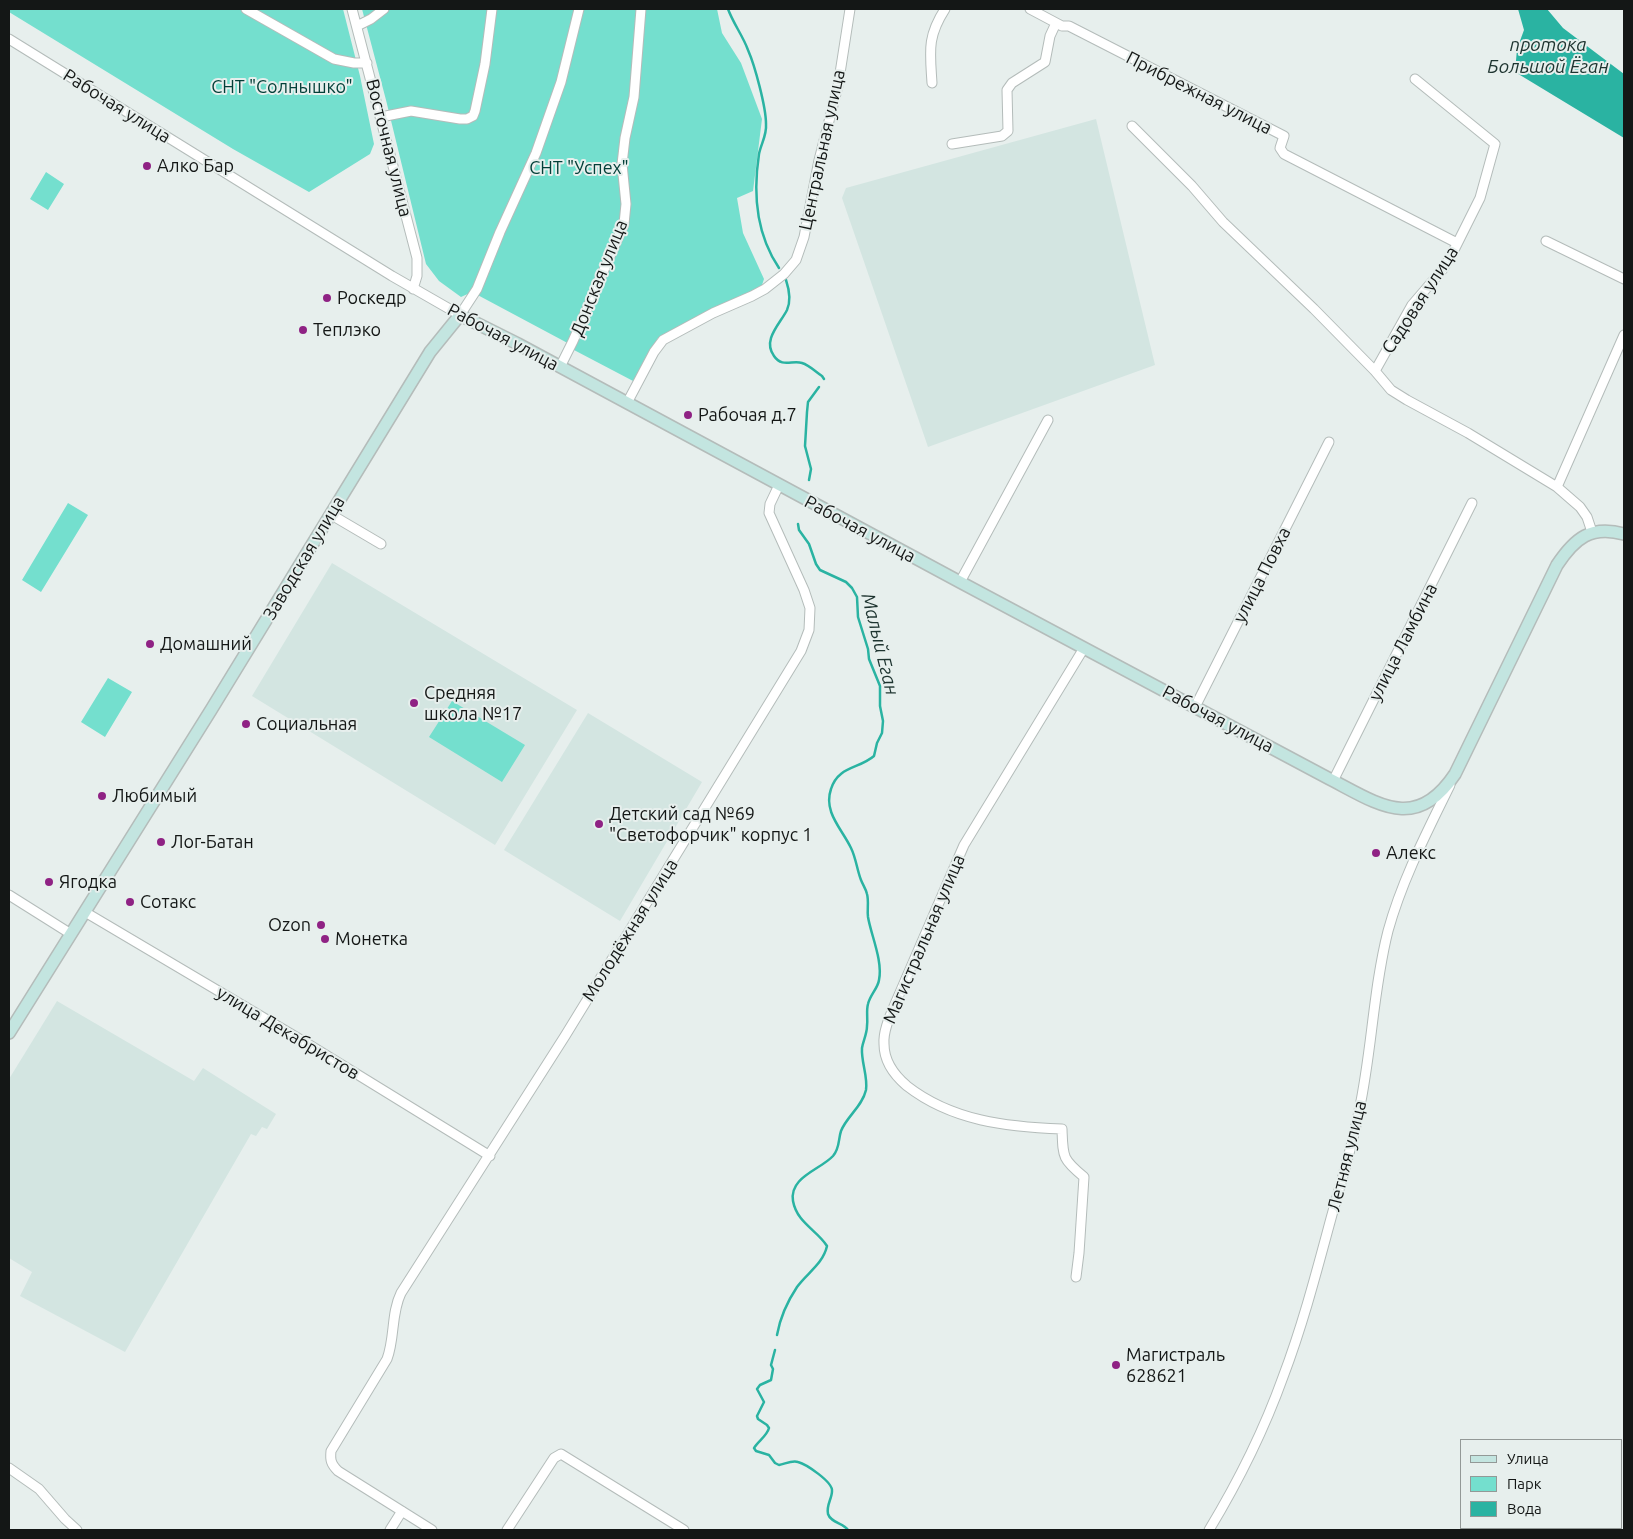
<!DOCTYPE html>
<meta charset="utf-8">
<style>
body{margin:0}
#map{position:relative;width:1633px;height:1539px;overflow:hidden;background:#e7efed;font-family:Ubuntu,sans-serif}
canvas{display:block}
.frame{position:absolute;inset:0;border:10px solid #141716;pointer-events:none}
.legend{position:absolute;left:1460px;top:1439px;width:162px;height:90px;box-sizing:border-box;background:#e7efed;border:1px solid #939997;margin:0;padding:6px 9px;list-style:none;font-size:15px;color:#141716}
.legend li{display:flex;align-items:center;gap:10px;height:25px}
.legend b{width:25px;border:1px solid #939997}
</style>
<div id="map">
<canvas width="1633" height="1539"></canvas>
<div class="frame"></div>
<ul class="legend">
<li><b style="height:6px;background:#c3e5e0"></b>Улица</li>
<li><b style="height:14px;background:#74dfce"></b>Парк</li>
<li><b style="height:14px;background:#2ab3a2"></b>Вода</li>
</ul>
</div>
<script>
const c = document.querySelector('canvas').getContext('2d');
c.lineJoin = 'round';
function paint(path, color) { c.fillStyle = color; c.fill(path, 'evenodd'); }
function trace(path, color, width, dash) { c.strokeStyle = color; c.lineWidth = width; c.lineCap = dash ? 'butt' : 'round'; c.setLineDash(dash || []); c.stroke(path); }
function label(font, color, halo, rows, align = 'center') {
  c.font = font + ' Ubuntu,sans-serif'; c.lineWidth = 4; c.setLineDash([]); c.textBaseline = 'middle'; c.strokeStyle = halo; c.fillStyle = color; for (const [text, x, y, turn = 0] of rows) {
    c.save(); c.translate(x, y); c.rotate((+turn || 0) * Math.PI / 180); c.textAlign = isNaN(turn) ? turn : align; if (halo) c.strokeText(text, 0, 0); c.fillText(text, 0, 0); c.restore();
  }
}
const built = new Path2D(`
 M1096 119 1155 365 928 447 842 198 846 188Z
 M332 563 577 710 495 845 252 696Z
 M588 713 702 782 620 921 504 850Z
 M57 1001 194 1081 203 1068 276 1114 267 1129 262 1127 256 1136 251 1134 125 1352 20 1296 32 1272 9 1258V1079Z`);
const green = new Path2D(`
 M9 9H343L360 76 374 144 370 154 309 192 233 149 9 12Z
 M362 9H717L722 33 741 63 762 119 753 191 737 198 743 233 764 279 761 288 712 310 658 338 635 382 574 350 575 347 472 292 461 297 439 281 426 264 386 100Z
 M46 172 64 184 48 210 30 199Z
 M68 503 88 515 41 592 22 580Z
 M108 678 132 692 105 737 81 722Z
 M452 701 525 745 502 782 429 737Z`);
const water = new Path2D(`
 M1518 9H1547L1563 28 1624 74V138L1515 72 1517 49 1524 30Z`);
const stream = new Path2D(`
 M728 9C733 23 743 36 748 50 755 66 766 107 766 124 767 135 761 144 759 154 753 193 756 234 779 268
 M786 280C789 289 791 301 787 310 780 324 762 340 774 356 782 368 792 360 802 363 809 365 816 372 822 376L824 379
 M809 480 811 469 805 446 807 412 808 402 819 387
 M777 1335C780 1318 787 1302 797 1287 807 1273 823 1264 827 1246 817 1230 797 1223 793 1201 789 1177 820 1170 833 1156 840 1148 838 1140 841 1131 847 1116 862 1107 866 1090 868 1076 861 1062 862 1048 863 1041 867 1034 867 1026 868 1018 866 1011 868 1004 870 995 878 988 879 980 883 961 871 935 868 917 867 909 869 901 867 894 866 889 863 885 861 880 857 870 856 858 851 848 842 829 823 812 831 789 838 766 859 769 874 756L877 743 882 733 883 721 880 706V686L869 659 868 649 858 617 857 597 852 588 846 582 820 570 816 564 809 544 799 530 798 524
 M775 1350 771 1365 773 1369 771 1380 760 1385 757 1389 764 1402 757 1416 758 1419 767 1425 769 1428C767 1436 758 1441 754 1448L756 1451 769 1455 775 1463 779 1465C785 1464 792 1460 798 1462 806 1464 833 1482 832 1491 832 1499 826 1505 828 1514 831 1523 843 1523 848 1530`);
const street = new Path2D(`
 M246 9 334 59 354 63H367
 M352 9 417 258V276L413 289
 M1030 9 1062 26H1069L1284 136 1280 148 1284 154 1457 243
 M357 26 371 19 384 9
 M9 39 392 276 460 315 477 289 500 232 536 153 561 82 579 9
 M932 83C930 51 927 37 945 9
 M381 117 411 111 460 119H467L473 116 475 111 485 64 492 9
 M1132 126 1192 186 1223 222 1314 309 1375 371 1391 390 1407 400 1468 433 1557 487 1580 507 1587 517 1592 532
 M952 144 1002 136 1008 131 1007 90 1012 83 1045 62 1050 36 1056 23
 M1546 241 1624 279
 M560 367 573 341 624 224 626 204 622 164 625 138 634 97 641 9
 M1375 371 1412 305 1443 269 1452 254 1480 198 1495 144 1415 79
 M627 403 654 352 663 340 713 313 752 296 765 289 784 274 796 260 804 237 819 160 838 86 850 9
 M1557 487 1624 335
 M330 514 381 544
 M960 582 1048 420
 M1195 707 1329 442
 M1333 781 1472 503
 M9 895 71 934
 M85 912 308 1044 490 1156
 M1076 1277 1079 1253 1084 1177C1062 1159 1063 1157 1062 1129 1007 1127 952 1121 907 1086 894 1075 884 1062 884 1044 883 1031 890 1016 895 1004L964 845 1084 648
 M9 1468 39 1489 65 1519 77 1530
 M390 1530 402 1511
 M432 1530 338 1471C331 1464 330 1460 331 1451L387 1359C395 1338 391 1313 401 1293L565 1036 801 651 809 630 810 608 804 590 769 513 770 504 779 485
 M507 1530 554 1458 561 1454 684 1530
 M1209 1530C1238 1482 1264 1430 1283 1377 1302 1327 1316 1274 1330 1222 1340 1185 1352 1148 1359 1111 1372 1051 1373 990 1388 931 1402 880 1427 832 1450 785`);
const secondary = new Path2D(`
 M9 1033 211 710 430 352 460 315 518 344 960 582 1326 777C1377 803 1415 834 1455 774L1557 565C1575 538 1591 525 1624 534`);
const markers = [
 [147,166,5,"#8f2284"],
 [327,298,5,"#8f2284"],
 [303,330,5,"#8f2284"],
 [688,415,5,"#8f2284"],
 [150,644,5,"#8f2284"],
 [414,703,5,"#8f2284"],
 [246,724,5,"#8f2284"],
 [102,796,5,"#8f2284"],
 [599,824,5,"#8f2284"],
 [161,842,5,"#8f2284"],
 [1376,853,5,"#8f2284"],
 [49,882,5,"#8f2284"],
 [130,902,5,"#8f2284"],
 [321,925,5,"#8f2284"],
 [325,939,5,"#8f2284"],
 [1116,1365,5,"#8f2284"]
];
const parkNames = [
 ["СНТ \"Солнышко\"",282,87],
 ["СНТ \"Успех\"",579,168]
];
const streetNames = [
 ["Прибрежная улица",1199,93,27],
 ["Рабочая улица",117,106,32],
 ["Восточная улица",389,148,76],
 ["Центральная улица",822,150,-78],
 ["Донская улица",599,278,-68],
 ["Садовая улица",1420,300,-57],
 ["Рабочая улица",503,337,28],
 ["Рабочая улица",860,529,28],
 ["Заводская улица",304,558,-59],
 ["улица Повха",1262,575,-63],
 ["улица Ламбина",1403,642,-63],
 ["Рабочая улица",1218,719,28],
 ["Молодёжная улица",630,930,-58],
 ["Магистральная улица",924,939,-67],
 ["улица Декабристов",288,1033,31],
 ["Летняя улица",1347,1156,-76]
];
const poiNames = [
 ["Алко Бар",157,166],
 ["Роскедр",337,298],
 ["Теплэко",313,330],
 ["Рабочая д.7",698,415],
 ["Домашний",160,644],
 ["Средняя",424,693],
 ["школа №17",424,714],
 ["Социальная",256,724],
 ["Любимый",112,796],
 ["Детский сад №69",609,814],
 ["\"Светофорчик\" корпус 1",609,835],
 ["Лог-Батан",171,842],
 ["Алекс",1386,853],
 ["Ягодка",59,882],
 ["Сотакс",140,902],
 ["Ozon",311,925,"right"],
 ["Монетка",335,939],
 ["Магистраль",1126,1355],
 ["628621",1126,1376]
];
const waterNames = [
 ["протока",1548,45],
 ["Большой Ёган",1548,67],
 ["Малый Еган",880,644,76]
];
paint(built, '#d3e5e1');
paint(green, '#74dfce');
paint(water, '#2ab3a2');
trace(stream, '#2ab3a2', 2.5);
trace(street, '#b4bcba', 11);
trace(secondary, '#b4bcba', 14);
trace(street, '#fff', 9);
trace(secondary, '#c3e5e0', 11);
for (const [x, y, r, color] of markers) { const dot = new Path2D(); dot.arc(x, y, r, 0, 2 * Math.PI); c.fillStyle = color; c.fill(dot); trace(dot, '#e7efed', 2); }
label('18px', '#023f38', '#e7efed', parkNames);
label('18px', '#141716', '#e7efed', streetNames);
label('18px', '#141716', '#e7efed', poiNames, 'left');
label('italic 19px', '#1e3430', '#e7efed', waterNames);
</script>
